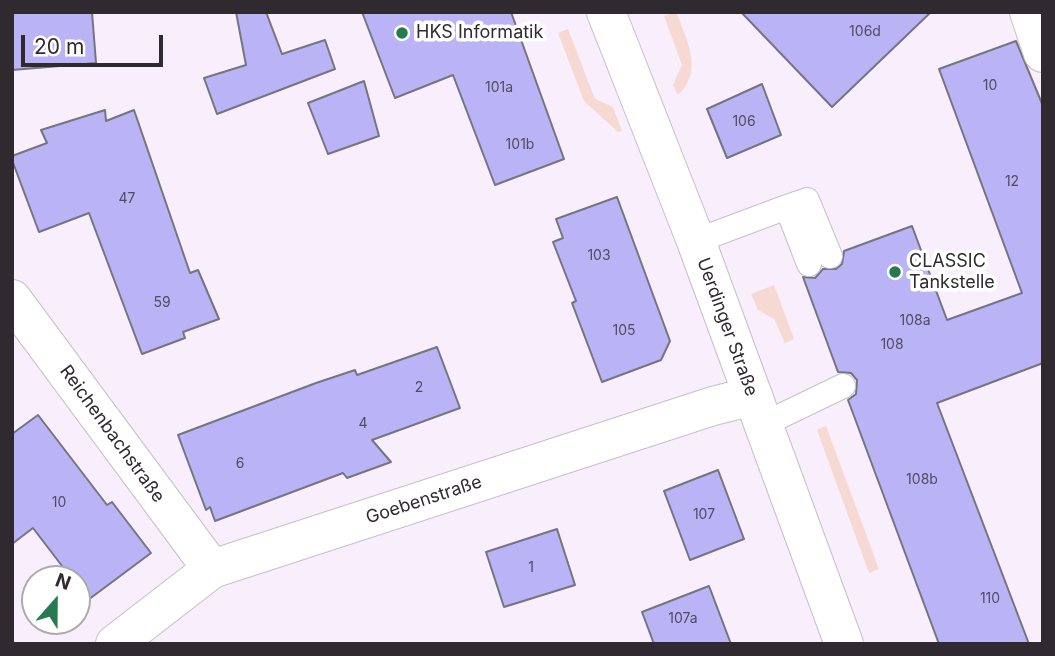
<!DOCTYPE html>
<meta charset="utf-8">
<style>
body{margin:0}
#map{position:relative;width:1055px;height:656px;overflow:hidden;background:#f9eefb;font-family:Inter,sans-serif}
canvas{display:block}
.frame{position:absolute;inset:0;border:14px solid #2f2a2f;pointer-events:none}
.north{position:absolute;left:21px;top:565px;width:70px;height:70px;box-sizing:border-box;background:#fff;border:2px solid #acaaac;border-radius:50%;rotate:21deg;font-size:19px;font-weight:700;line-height:28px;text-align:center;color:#2f2a2f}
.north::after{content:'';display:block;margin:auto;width:24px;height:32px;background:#257b4e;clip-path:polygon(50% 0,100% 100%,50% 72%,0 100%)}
.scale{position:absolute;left:21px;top:35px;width:142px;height:32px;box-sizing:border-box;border:4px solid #2f2a2f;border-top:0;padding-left:9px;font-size:21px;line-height:24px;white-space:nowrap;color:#2f2a2f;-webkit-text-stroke:5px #fff;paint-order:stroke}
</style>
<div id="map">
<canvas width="1055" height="656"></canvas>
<div class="frame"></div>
<div class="north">N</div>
<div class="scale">20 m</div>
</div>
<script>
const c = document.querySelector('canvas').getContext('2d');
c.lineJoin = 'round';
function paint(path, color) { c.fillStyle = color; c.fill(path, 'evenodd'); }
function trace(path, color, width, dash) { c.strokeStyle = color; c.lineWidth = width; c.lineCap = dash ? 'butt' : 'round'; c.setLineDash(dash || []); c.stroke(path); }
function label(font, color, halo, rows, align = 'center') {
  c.font = font + ' Inter,sans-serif'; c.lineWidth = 7; c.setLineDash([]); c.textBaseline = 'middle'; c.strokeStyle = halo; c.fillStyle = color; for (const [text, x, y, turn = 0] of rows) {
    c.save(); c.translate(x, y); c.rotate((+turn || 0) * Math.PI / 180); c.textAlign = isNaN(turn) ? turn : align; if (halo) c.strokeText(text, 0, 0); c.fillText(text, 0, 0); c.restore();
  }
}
const green = new Path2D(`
 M676 12C687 40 704 71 678 95L673 85 682 65 664 16Z
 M568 29 595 99 613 107 622 131 618 132 584 101 558 33Z
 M774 285 794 339 785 343 774 319 758 310 751 294Z
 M826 426 879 569 869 573 817 430Z`);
const building = new Path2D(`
 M12 12H92L96 63 12 70Z
 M236 12H266L282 54 325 40 335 69 217 114 204 78 246 65Z
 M362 12H511L564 159 495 185 453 75 395 98Z
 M741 12H931L832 107Z
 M1016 41 1043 106V363L937 403 1029 644H939L848 400 856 394 857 380 851 373 838 372 803 277 815 278 823 269H836L842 264 844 251 912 226 947 320 1022 293 939 69Z
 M364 81 379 136 328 154 308 103Z
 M762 84 781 135 727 158 707 109Z
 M105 110 106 121 134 110 190 273 198 270 219 319 183 332 185 338 142 354 89 213 39 232 12 160V156L47 143 41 130Z
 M617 197 670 341 661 360 602 382 572 303 576 301 553 242 563 238 556 219Z
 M437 347 460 408 372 440 391 462 347 478 343 473 215 521 210 507 206 510 178 435 316 383 355 370 357 375Z
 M38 415 107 505 112 502 151 553 88 600 77 586V579H72L33 528 12 544V434Z
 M718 470 744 539 690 560 664 491Z
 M557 529 575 585 504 607 486 552Z
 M709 586 731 644H654L642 612Z`);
const service = new Path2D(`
 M787 207 807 200 830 256
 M696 241 787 207 809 264
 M762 425 843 386`);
const minor = new Path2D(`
 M1029 12 1043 53
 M12 299 212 569
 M115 644 212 569 713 406 753 396`);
const secondary = new Path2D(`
 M606 12 696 241 844 644`);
const markers = [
 [402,33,7,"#257b4e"],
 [895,272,7,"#257b4e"]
];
const numberNames = [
 ["106d",865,32],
 ["10",990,86],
 ["101a",499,88],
 ["106",744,122],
 ["101b",520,145],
 ["12",1012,182],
 ["47",127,199],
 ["103",599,256],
 ["59",162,303],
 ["108a",915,321],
 ["105",624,331],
 ["108",892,345],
 ["2",419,388],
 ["4",363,424],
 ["6",240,464],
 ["108b",922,480],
 ["10",59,503],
 ["107",704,515],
 ["1",531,568],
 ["110",990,599],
 ["107a",683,619]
];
const poiNames = [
 ["HKS Informatik",416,33],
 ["CLASSIC",909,262],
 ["Tankstelle",909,283]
];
const streetNames = [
 ["Uerdinger Straße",727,327,70],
 ["Reichenbachstraße",112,434,54],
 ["Goebenstraße",424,500,-18]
];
paint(green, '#f7d9d4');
paint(building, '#bab3f6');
trace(building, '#757481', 2);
trace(service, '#c9becb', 26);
trace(minor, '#c9becb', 40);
trace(secondary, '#c9becb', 40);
trace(service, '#fff', 24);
trace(minor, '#fff', 38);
trace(secondary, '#fff', 38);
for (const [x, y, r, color] of markers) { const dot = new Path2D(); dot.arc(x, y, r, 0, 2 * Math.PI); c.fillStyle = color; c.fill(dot); trace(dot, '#fff', 2.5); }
label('14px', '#524c61', null, numberNames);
label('18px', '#2f2a2f', '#fff', poiNames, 'left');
label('18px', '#2f2a2f', '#fff', streetNames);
</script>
